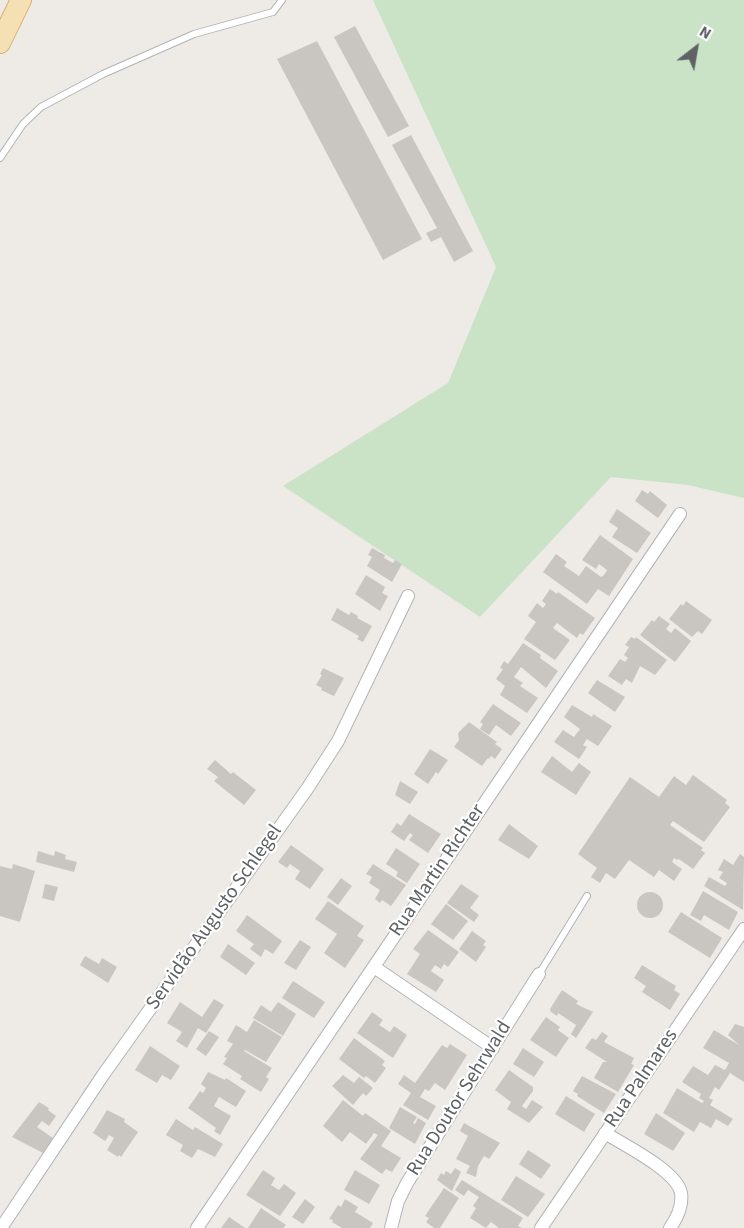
<!DOCTYPE html>
<meta charset="utf-8">
<style>
body{margin:0}
#map{position:relative;width:744px;height:1228px;overflow:hidden;background:#eeebe6;font-family:"Source Sans 3",sans-serif}
canvas{display:block}
.north{position:absolute;left:666px;top:18px;width:60px;height:60px;-webkit-text-stroke:4px #fff;paint-order:stroke;rotate:31deg;font-size:16px;font-weight:700;line-height:24px;text-align:center;color:#5e6264}
.north::after{content:'';display:block;margin:auto;width:21px;height:27px;background:#5e6264;clip-path:polygon(50% 0,100% 100%,50% 72%,0 100%)}
</style>
<div id="map">
<canvas width="744" height="1228"></canvas>
<div class="north">N</div>
</div>
<script>
const c = document.querySelector('canvas').getContext('2d');
c.lineJoin = 'round';
function paint(path, color) { c.fillStyle = color; c.fill(path, 'evenodd'); }
function trace(path, color, width, dash) { c.strokeStyle = color; c.lineWidth = width; c.lineCap = dash ? 'butt' : 'round'; c.setLineDash(dash || []); c.stroke(path); }
function label(font, color, halo, rows, align = 'center') {
  c.font = font + ' "Source Sans 3",sans-serif'; c.lineWidth = 4.5; c.setLineDash([]); c.textBaseline = 'middle'; c.strokeStyle = halo; c.fillStyle = color; for (const [text, x, y, turn = 0] of rows) {
    c.save(); c.translate(x, y); c.rotate((+turn || 0) * Math.PI / 180); c.textAlign = isNaN(turn) ? turn : align; if (halo) c.strokeText(text, 0, 0); c.fillText(text, 0, 0); c.restore();
  }
}
const green = new Path2D(`
 M373 0H744V498L688 485 611 477 480 617 283 486 448 383 496 267Z`);
const building = new Path2D(`
 M355 26 409 126 388 137 334 37Z
 M317 41 422 239 383 260 277 59Z
 M411 135 473 251 454 262 441 237 431 242 426 233 437 228 392 145Z
 M642 490 648 494 650 491 667 505 658 518 635 501Z
 M617 509 651 533 637 553 612 537 618 528 609 522Z
 M600 535 633 559 609 596 598 589 587 604 543 572 556 554 567 562 564 566 579 576 586 566 601 577 604 575 607 570 599 564 596 569 582 560Z
 M372 548 385 555 384 558 393 563 395 560 402 564 392 582 367 566 372 557 368 555Z
 M366 575 385 587 382 593 388 596 380 611 355 594Z
 M550 589 557 594 558 592 595 618 583 635 580 633 577 638 557 623 553 628 570 640 555 660 524 639 536 622 528 616 537 603 543 608 546 604 542 601Z
 M686 601 712 620 702 634 698 631 692 637 669 619 681 604 683 606Z
 M337 608 349 615 351 612 358 616 357 618 372 626 363 642 357 639 359 636 331 620Z
 M659 616 670 624 666 629 671 633 675 628 691 641 675 662 640 635 652 620 654 622Z
 M631 637 635 639 636 637 667 660 655 675 640 666 632 683 626 679 622 685 608 676 620 659 625 662 628 658 624 655 629 647 625 645Z
 M523 643 541 655 540 658 558 671 546 688 521 667 514 677 523 683 520 686 538 698 527 713 500 695 505 686 496 679 503 669 500 668 504 661 508 664Z
 M323 668 344 678 334 696 321 690 322 688 316 685 322 675 320 674Z
 M597 680 625 697 615 712 588 693Z
 M493 704 521 723 511 736 496 725 489 735 480 729 483 724 480 722Z
 M572 705 592 717 593 714 612 726 598 746 587 739 583 745 587 747 579 759 554 742 563 730 574 737 580 729 564 717Z
 M469 722 497 742 495 744 502 749 495 759 491 756 489 759 488 758 482 766 454 747 459 740 458 733Z
 M430 749 448 760 438 774 436 772 428 784 414 774Z
 M552 756 572 772 579 763 591 772 576 795 541 772Z
 M215 760 231 774 233 772 256 790 244 805 214 781 218 777 207 769Z
 M693 775 727 800 725 803 730 807 704 842 673 821 670 825 703 848 701 850 705 853 693 869 679 859 677 860 674 858 672 862 682 869 674 881 659 870 654 877 629 860 615 879 606 873 600 883 591 877 597 868 578 854 630 777 659 797 674 776 686 785Z
 M400 781 418 792 410 804 395 795Z
 M409 814 441 834 428 853 409 840 413 835 410 833 404 841 391 832 397 823 401 826Z
 M509 824 538 846 529 859 498 840Z
 M291 845 324 869 310 889 295 879 300 871 290 864 287 868 278 862Z
 M396 848 420 864 407 883 396 876 398 872 386 864Z
 M38 851 54 856 55 851 66 855 65 859 77 862 74 872 36 862Z
 M740 854 744 857 743 910 704 886 709 877 725 886 727 883 719 878 723 872 718 870 724 859 733 865Z
 M13 864 35 871 20 922 0 916V866L12 869Z
 M373 864 406 885 391 906 382 900 380 903 375 899 380 890 369 883 372 877 366 874Z
 M341 878 352 886 338 905 327 897Z
 M45 884 58 887 54 901 42 898Z
 M461 884 479 896 470 908 479 915 474 922 447 903Z
 M703 891 738 912 729 930 704 915 701 921 690 915Z
 M637 905a13 13 0 1 1 26 0a13 13 0 1 1-26 0Z
 M328 901 364 926 357 936 364 940 345 968 324 953 337 934 315 919Z
 M446 904 468 921 453 940 431 924Z
 M681 912 722 938 710 958 668 932Z
 M247 915 282 941 273 954 265 949 261 957 250 949 254 944 236 931Z
 M428 930 459 952 448 967 444 964 441 969 435 965 431 971 444 980 436 992 407 974 420 954 413 949Z
 M472 931 486 941 483 945 486 947 476 962 459 949Z
 M300 940 311 947 296 970 284 963Z
 M228 944 255 963 246 975 220 957Z
 M85 956 99 964 102 958 117 967 108 983 80 965Z
 M642 965 676 986 674 990 680 994 670 1010 642 992 646 986 634 978Z
 M293 981 325 1002 314 1018 282 998Z
 M562 990 578 1001 576 1004 593 1012 576 1038 571 1034 576 1025 558 1013 557 1016 551 1012 550 1009Z
 M214 999 224 1005 206 1033 198 1028 187 1048 176 1041 182 1032 167 1023 180 1002 202 1017Z
 M278 1002 296 1014 283 1036 253 1018 261 1005 271 1012Z
 M372 1012 383 1020 379 1025 390 1032 394 1026 407 1035 393 1058 357 1033Z
 M546 1017 560 1027 558 1030 569 1038 556 1057 530 1040Z
 M254 1020 282 1037 266 1062 245 1050 244 1051 272 1068 266 1077 269 1079 261 1092 240 1079 242 1076 223 1064 227 1058 224 1057 233 1044 227 1041 236 1025 247 1032Z
 M735 1024 744 1027V1082L730 1073 719 1090 715 1087 709 1098 713 1100 710 1105 733 1119 728 1126 716 1119 711 1128 700 1122 694 1132 663 1113 677 1088 702 1103 704 1101 699 1098 701 1094 682 1082 693 1066 708 1075 715 1065 725 1070 729 1063 703 1048 714 1030 739 1045 728 1035Z
 M209 1031 219 1037 206 1056 196 1049Z
 M602 1032 608 1036 604 1042 634 1058 631 1064 634 1065 618 1092 594 1078 603 1062H607L585 1048 592 1038 596 1040Z
 M354 1038 385 1061 382 1065 386 1068 375 1083 366 1076 364 1078 339 1059Z
 M450 1044 467 1055 445 1090 435 1083 429 1091 425 1089 420 1097 436 1106 428 1120 403 1105 411 1093 398 1084 404 1075 415 1083 442 1045 447 1048Z
 M150 1046 180 1066 171 1080 162 1075 157 1083 135 1070Z
 M523 1048 544 1062 534 1077 513 1064Z
 M509 1070 533 1087V1091L522 1106 526 1109 532 1100 543 1107 529 1123 507 1109 511 1102 495 1090Z
 M208 1072 225 1080 226 1078 246 1091 236 1107 219 1097 214 1106 231 1116 220 1135 214 1131 216 1128 188 1108 200 1091 203 1093 206 1088 201 1084Z
 M343 1075 354 1083 359 1077 373 1088 366 1096 363 1093 353 1105 332 1086Z
 M582 1076 616 1094 604 1113 577 1096 578 1094 573 1091Z
 M566 1096 595 1114 584 1132 555 1114Z
 M343 1100 363 1116 365 1113 391 1131 381 1146 401 1158 392 1172 386 1169 382 1174 360 1159 378 1135 374 1133 366 1144 350 1132 342 1142 323 1126Z
 M39 1102 49 1108 48 1110 56 1116 49 1126 42 1121 37 1127 53 1138 43 1153 12 1137Z
 M400 1107 417 1117 413 1123 415 1124 418 1118 426 1123 415 1144 389 1128Z
 M107 1110 125 1119 124 1122 138 1132 121 1157 119 1155 118 1157 107 1150 114 1138 109 1135 105 1141 93 1133Z
 M656 1113 685 1133 673 1151 644 1134Z
 M176 1119 193 1130 195 1127 223 1144 215 1157 198 1149 192 1158 180 1151 183 1145 166 1135Z
 M464 1123 500 1143 489 1159 484 1156 478 1166 476 1177 466 1173 470 1166 456 1159 468 1136 460 1131Z
 M528 1150 551 1165 541 1179 519 1164Z
 M455 1168 461 1172 452 1191 437 1180 441 1173 444 1175 446 1171 451 1174Z
 M263 1170 275 1178 271 1185 279 1190 284 1184 296 1193 280 1216 246 1195Z
 M355 1170 380 1185 369 1204 344 1190Z
 M516 1176 545 1194 528 1217 501 1200Z
 M462 1180 523 1218 518 1226 522 1228H499L491 1222 486 1228 470 1218 476 1208 473 1206 479 1197 468 1190 464 1196 455 1190Z
 M444 1188 459 1198 440 1228H434L426 1222 429 1218 425 1216Z
 M305 1199 315 1207 303 1224 292 1217Z
 M345 1199 358 1207 355 1212 373 1223 370 1228H342L332 1222 333 1220 329 1219 338 1205 341 1207Z
 M261 1208 286 1225 283 1228H248Z
 M229 1217 245 1228H221Z`);
const lane = new Path2D(`
 M0 158 23 124 41 107 103 74 194 34 273 12 282 0
 M539 974 587 896`);
const street = new Path2D(`
 M374 967 493 1048
 M605 1133C624 1145 677 1171 681 1193 683 1206 677 1218 670 1228
 M1 1228 103 1075 307 789 338 741 408 596
 M197 1228 680 514
 M391 1228 398 1201 407 1183 539 974
 M541 1228 744 929`);
const primary = new Path2D(`
 M0 43 21 0`);
const streetNames = [
 ["Rua Martin Richter",438,871,-56],
 ["Servidão Augusto Schlegel",215,918,-55],
 ["Rua Palmares",642,1079,-56],
 ["Rua Doutor Sehrwald",460,1099,-58]
];
paint(green, '#cae2c6');
paint(building, '#c9c6c2');
trace(lane, '#b1b4b6', 8);
trace(street, '#b1b4b6', 14);
trace(primary, '#e0ac6d', 22);
trace(lane, '#fff', 6);
trace(street, '#fff', 12);
trace(primary, '#f5e0b4', 20);
label('20px', '#5e6264', '#fff', streetNames);
</script>
